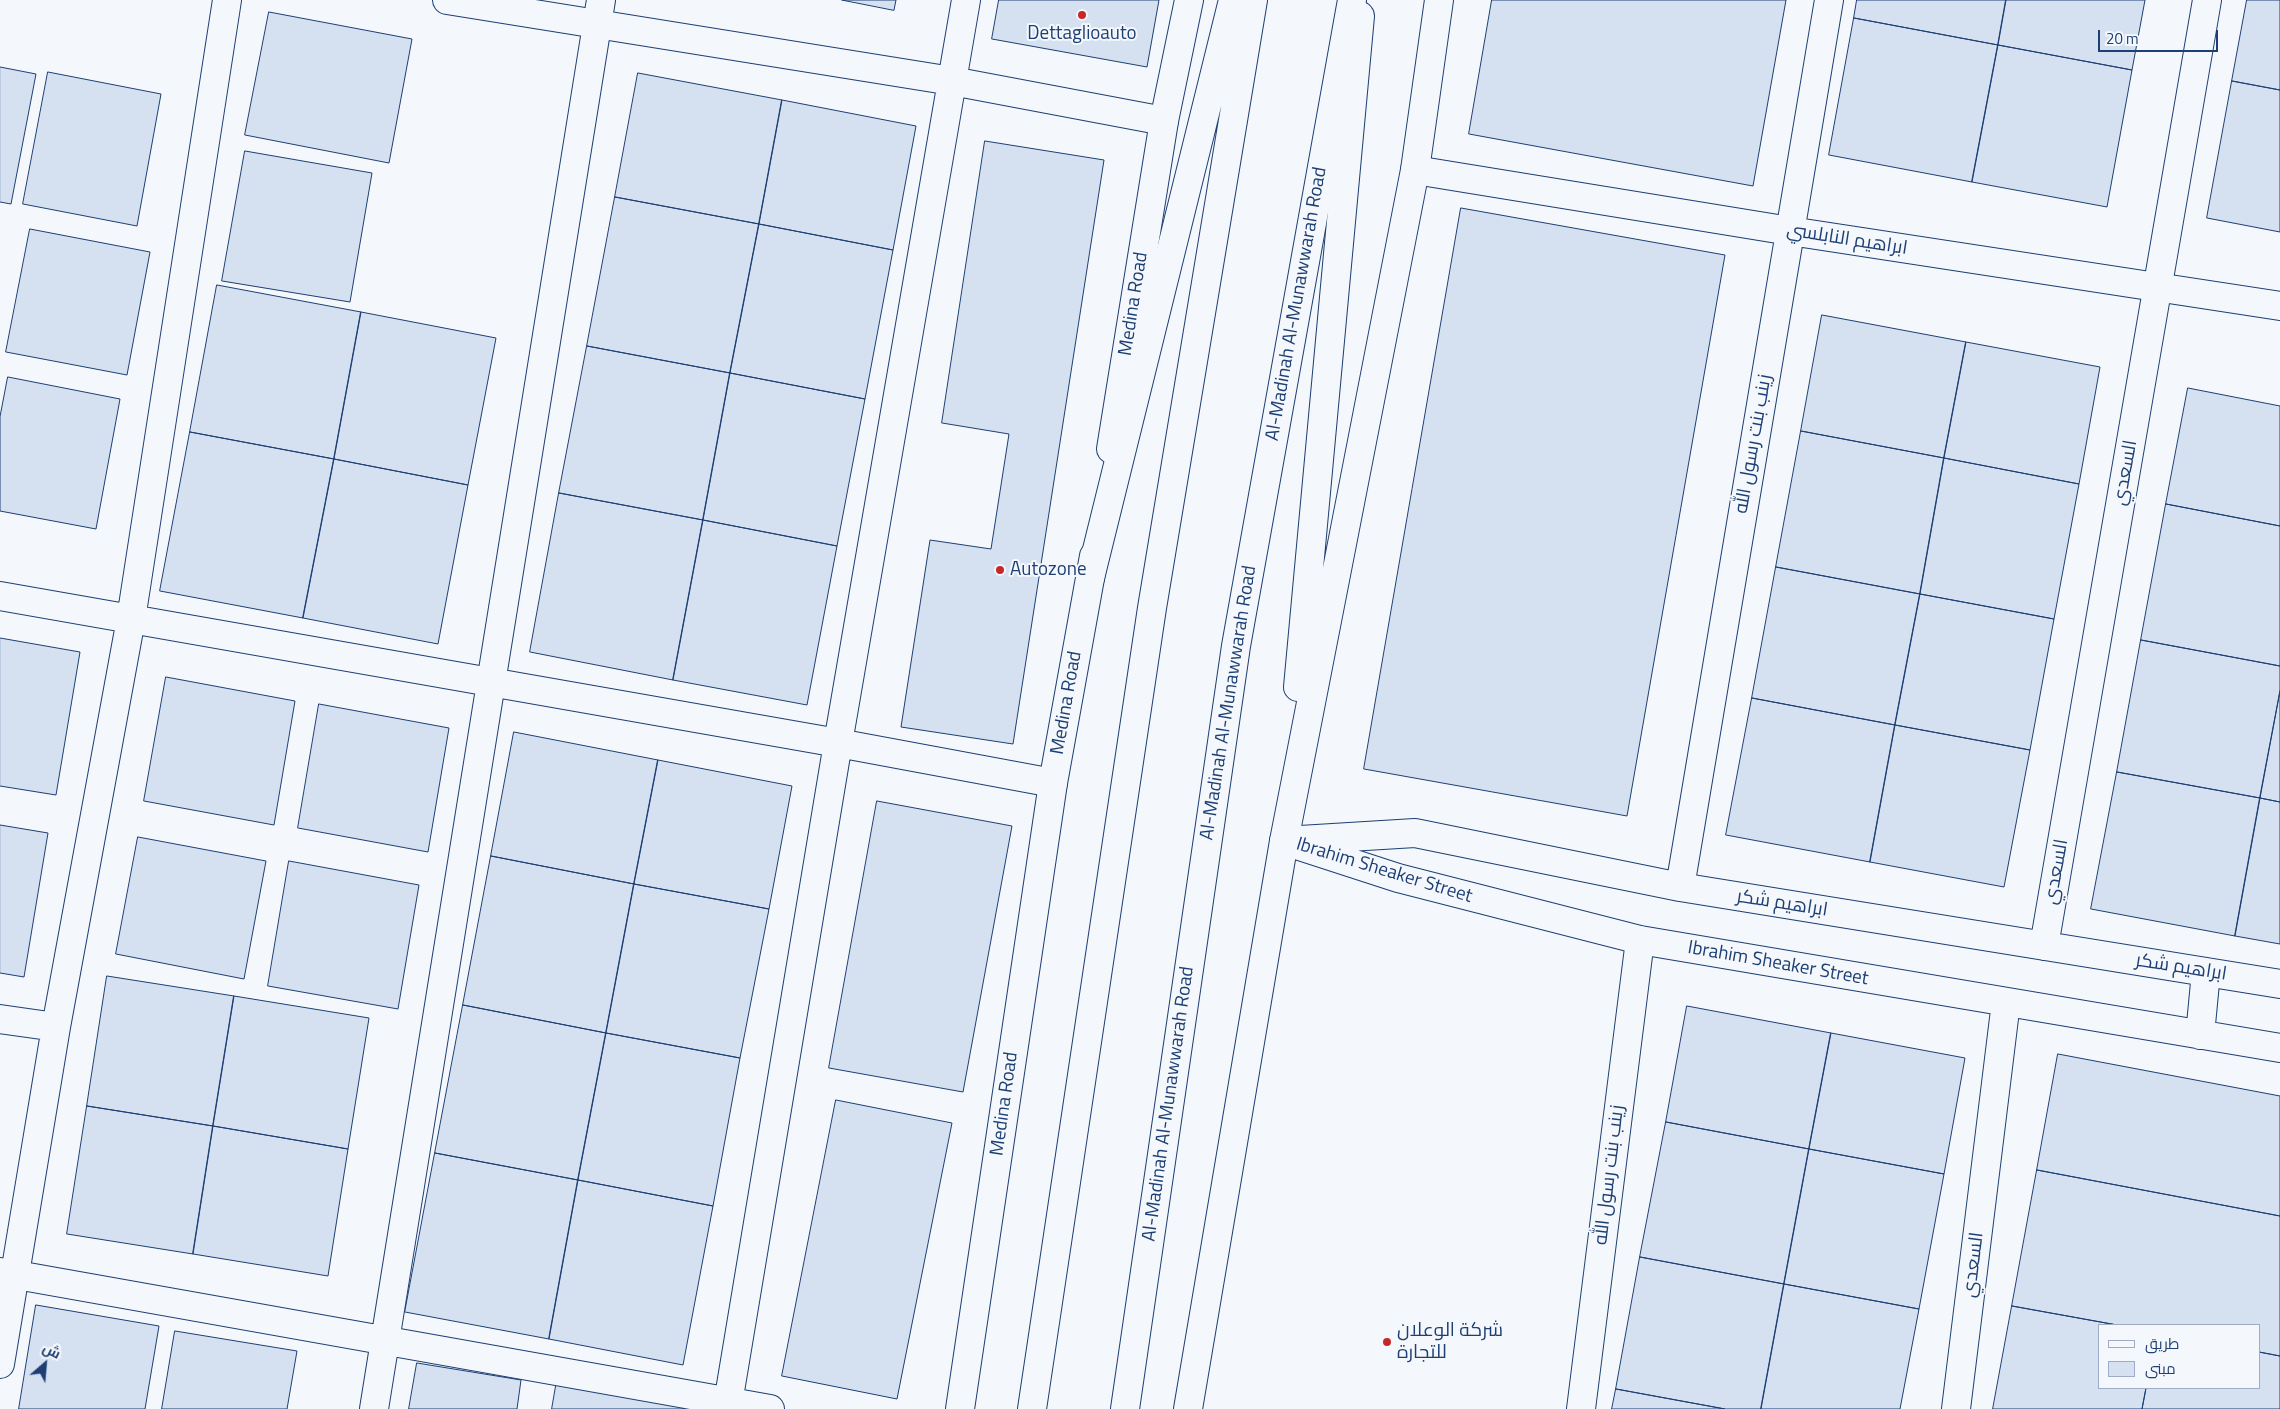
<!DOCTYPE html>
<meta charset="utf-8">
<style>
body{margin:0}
#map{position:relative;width:2280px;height:1409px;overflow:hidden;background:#f4f7fb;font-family:"Titillium Web",Cairo,sans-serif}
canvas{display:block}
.legend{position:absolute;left:2098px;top:1324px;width:162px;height:65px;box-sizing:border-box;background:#f4f7fb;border:1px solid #9eadc5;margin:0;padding:6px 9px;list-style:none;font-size:15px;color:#1d3f73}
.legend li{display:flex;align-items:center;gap:10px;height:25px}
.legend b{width:25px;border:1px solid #9eadc5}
.north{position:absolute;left:20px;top:1339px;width:50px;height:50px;-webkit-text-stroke:4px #f4f7fb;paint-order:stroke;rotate:27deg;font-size:14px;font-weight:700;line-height:20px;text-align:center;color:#1d3f73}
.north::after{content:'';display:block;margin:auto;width:18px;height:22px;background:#1d3f73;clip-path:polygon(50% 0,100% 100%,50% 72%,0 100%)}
.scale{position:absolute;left:2098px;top:30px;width:120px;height:22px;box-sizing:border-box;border:2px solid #1d3f73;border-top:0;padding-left:6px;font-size:15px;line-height:18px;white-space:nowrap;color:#1d3f73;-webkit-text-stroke:4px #f4f7fb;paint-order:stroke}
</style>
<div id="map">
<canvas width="2280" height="1409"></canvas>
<ul class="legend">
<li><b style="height:6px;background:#f4f7fb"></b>طريق</li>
<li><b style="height:14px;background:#d5e0f0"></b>مبنى</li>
</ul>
<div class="north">ش</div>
<div class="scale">20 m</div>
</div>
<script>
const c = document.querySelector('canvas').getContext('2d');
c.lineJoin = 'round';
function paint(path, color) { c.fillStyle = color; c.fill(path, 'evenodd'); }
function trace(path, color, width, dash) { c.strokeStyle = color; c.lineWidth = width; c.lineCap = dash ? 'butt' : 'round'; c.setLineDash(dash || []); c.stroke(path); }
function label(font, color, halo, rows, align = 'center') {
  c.font = font + ' "Titillium Web",Cairo,sans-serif'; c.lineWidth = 4; c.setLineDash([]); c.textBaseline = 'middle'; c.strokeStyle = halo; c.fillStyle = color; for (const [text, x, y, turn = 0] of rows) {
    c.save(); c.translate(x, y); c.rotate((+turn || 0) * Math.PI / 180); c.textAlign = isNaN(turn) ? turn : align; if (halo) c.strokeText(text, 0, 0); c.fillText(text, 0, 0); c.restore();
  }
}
const building = new Path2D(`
 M842 0H896L894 10Z
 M999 0H1159L1147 67 992 39Z
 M1492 0H1786L1753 186 1469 134Z
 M1857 0H2006L1998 45 1854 18Z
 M2006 0H2145L2132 70 1998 45Z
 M2247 0H2280V90L2232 81Z
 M269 12 412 39 389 163 245 135Z
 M1854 18 1998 45 1972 182 1829 155Z
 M1998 45 2132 70 2107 207 1972 182Z
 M0 67 36 74 11 204 0 202Z
 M48 72 161 94 137 226 23 204Z
 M638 73 782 100 759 224 615 197Z
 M2232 81 2280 90V232L2207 218Z
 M782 100 916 126 893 250 759 224Z
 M985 141 1104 160 1013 744 901 727 930 540 991 549 1009 434 942 423Z
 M245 151 372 173 350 302 222 281Z
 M615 197 759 224 730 373 587 346Z
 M1461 208 1725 255 1627 816 1364 769Z
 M759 224 893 250 865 399 730 373Z
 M30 229 150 252 127 375 6 352Z
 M217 285 361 312 334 459 190 432Z
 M361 312 496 338 468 485 334 459Z
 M1822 315 1966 342 1944 458 1801 431Z
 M1966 342 2100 367 2079 484 1944 458Z
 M587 346 730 373 703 520 559 493Z
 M730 373 865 399 837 546 703 520Z
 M8 377 120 399 96 529 0 511V417Z
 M2188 388 2280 406V526L2166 504Z
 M1801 431 1944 458 1920 594 1776 567Z
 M190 432 334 459 303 618 160 591Z
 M1944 458 2079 484 2054 619 1920 594Z
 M334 459 468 485 438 644 303 618Z
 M559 493 703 520 673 680 530 652Z
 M2166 504 2280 526V666L2141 640Z
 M703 520 837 546 807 705 673 680Z
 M1776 567 1920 594 1895 725 1752 698Z
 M1920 594 2054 619 2030 750 1895 725Z
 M0 638 80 652 56 795 0 786Z
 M2141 640 2280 666V691L2260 798 2117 772Z
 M166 677 295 701 274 825 144 801Z
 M2280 691V802L2260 798Z
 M1752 698 1895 725 1870 862 1726 835Z
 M319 704 449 728 428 852 298 828Z
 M1895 725 2030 750 2004 887 1870 862Z
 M514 732 658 760 634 884 491 856Z
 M658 760 792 786 769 909 634 884Z
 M2117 772 2260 798 2235 936 2091 909Z
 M2260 798 2280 802V944L2235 936Z
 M877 801 1012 826 963 1092 829 1068Z
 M0 825 48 833 24 977 0 973Z
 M138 837 266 861 244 979 116 954Z
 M491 856 634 884 606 1033 463 1005Z
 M289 861 419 885 398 1009 268 986Z
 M634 884 769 909 740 1058 606 1033Z
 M107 976 234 996 213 1126 87 1106Z
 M234 996 369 1018 348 1149 213 1126Z
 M463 1005 606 1033 578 1180 435 1153Z
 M1687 1006 1831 1033 1809 1149 1666 1122Z
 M606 1033 740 1058 713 1206 578 1180Z
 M1831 1033 1965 1058 1944 1174 1809 1149Z
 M2058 1054 2280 1096V1216L2037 1170Z
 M836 1100 952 1123 897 1399 782 1376Z
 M87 1106 213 1126 193 1254 67 1234Z
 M1666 1122 1809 1149 1784 1284 1640 1257Z
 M213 1126 348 1149 328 1276 193 1254Z
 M1809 1149 1944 1174 1919 1309 1784 1284Z
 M435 1153 578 1180 549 1339 405 1312Z
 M2037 1170 2280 1216V1356L2259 1352V1325H2117L2012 1306Z
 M578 1180 713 1206 683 1365 549 1339Z
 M1640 1257 1784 1284 1761 1409H1725L1616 1389Z
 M1784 1284 1919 1309 1900 1409H1761Z
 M36 1305 159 1326 145 1409H19Z
 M2012 1306 2117 1325H2099V1388H2146L2142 1409H1993Z
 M175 1331 297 1351 287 1409H162Z
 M2259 1352 2280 1356V1409H2142L2146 1388H2259Z
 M417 1363 521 1380 517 1409H409Z
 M557 1380 684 1402 683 1409H552Z
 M1616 1389 1725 1409H1612Z`);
const minor = new Path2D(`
 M447 0 952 81 1164 121
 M1415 170 1790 231 2280 306
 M0 596 838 743 1053 783
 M1300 840 1415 833 1680 887 2280 984
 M1284 841 1398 878 1640 940 2280 1048
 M1680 887 1829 0
 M2044 946 2207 0
 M0 1019 56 1027
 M2200 1035 2206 972
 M0 1272 770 1409
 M0 1364 56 1027 131 619 227 0
 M374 1409 601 0
 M727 1409 838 743 966 0
 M1581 1409 1640 940
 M1956 1409 2006 1002`);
const major = new Path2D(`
 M1111 449 1164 121 1189 0
 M1298 687 1360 16
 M960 1409 1053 783 1094 556
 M1188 1409 1284 841 1415 170 1439 0`);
const highway = new Path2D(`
 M1090 578 1233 0
 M1032 1409 1152 608 1253 0
 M1125 1409 1236 646 1352 0`);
const markers = [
 [1082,15,5,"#c62828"],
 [1000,570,5,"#c62828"],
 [1387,1342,5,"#c62828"]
];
const poiNames = [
 ["Dettaglioauto",1082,34,"center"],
 ["Autozone",1010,570],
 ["شركة الوعلان",1397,1331],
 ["للتجارة",1397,1353]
];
const streetNames = [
 ["ابراهيم النابلسي",1847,240,9],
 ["Medina Road",1134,304,-81],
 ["Al-Madinah Al-Munawwarah Road",1297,304,-80],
 ["زينب بنت رسول الله",1754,444,-80],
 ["السعدي",2126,473,-80],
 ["Medina Road",1067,703,-80],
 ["Al-Madinah Al-Munawwarah Road",1229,703,-81],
 ["Ibrahim Sheaker Street",1384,871,17],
 ["السعدي",2057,872,-80],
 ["ابراهيم شكر",1782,904,9],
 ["Ibrahim Sheaker Street",1778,964,10],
 ["ابراهيم شكر",2181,968,9],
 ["Medina Road",1005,1104,-82],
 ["Al-Madinah Al-Munawwarah Road",1169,1104,-82],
 ["زينب بنت رسول الله",1610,1175,-83],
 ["السعدي",1974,1265,-83]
];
paint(building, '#d5e0f0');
trace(building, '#1d3f73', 1);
trace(minor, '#1d3f73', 30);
trace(major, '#1d3f73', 30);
trace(highway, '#1d3f73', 30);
trace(minor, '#f4f7fb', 28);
trace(major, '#f4f7fb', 28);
trace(highway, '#f4f7fb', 28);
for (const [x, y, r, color] of markers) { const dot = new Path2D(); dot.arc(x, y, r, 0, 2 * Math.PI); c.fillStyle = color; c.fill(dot); trace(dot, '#f4f7fb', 2); }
label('19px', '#1d3f73', '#f4f7fb', poiNames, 'left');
label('19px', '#1d3f73', '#f4f7fb', streetNames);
</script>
